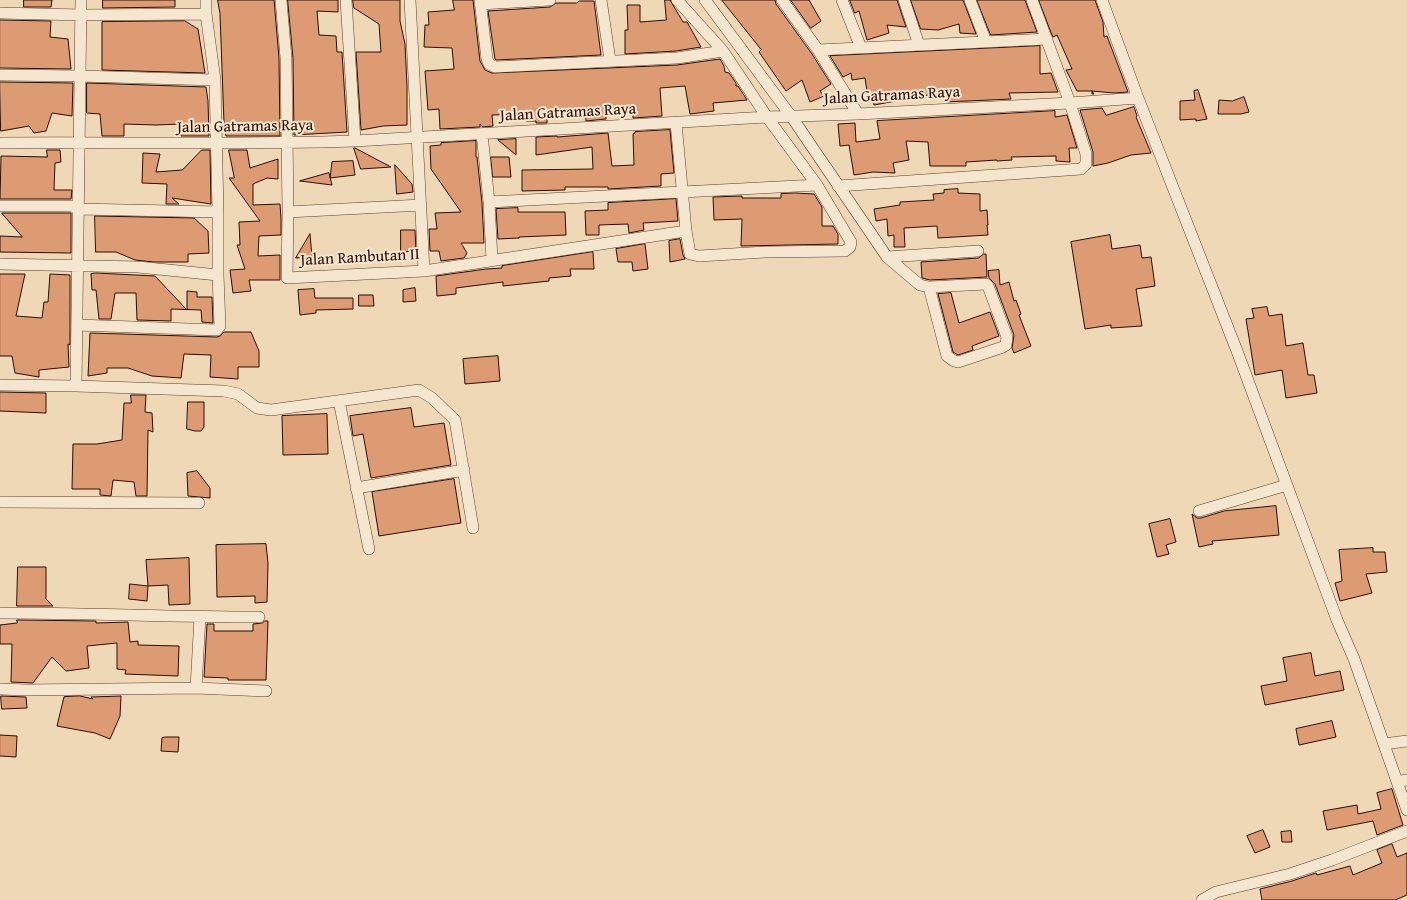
<!DOCTYPE html>
<style>
body{margin:0}
canvas{display:block;background:#eed8b5}
</style>
<canvas width="1407" height="900"></canvas>
<script>
const c = document.querySelector('canvas').getContext('2d');
c.lineJoin = 'round';
function paint(path, color) { c.fillStyle = color; c.fill(path, 'evenodd'); }
function trace(path, color, width, dash) { c.strokeStyle = color; c.lineWidth = width; c.lineCap = dash ? 'butt' : 'round'; c.setLineDash(dash || []); c.stroke(path); }
function label(font, color, halo, rows, align = 'center') {
  c.font = font + ' "Gentium Book Plus",serif'; c.lineWidth = 4; c.setLineDash([]); c.textBaseline = 'middle'; c.strokeStyle = halo; c.fillStyle = color; for (const [text, x, y, turn = 0] of rows) {
    c.save(); c.translate(x, y); c.rotate((+turn || 0) * Math.PI / 180); c.textAlign = isNaN(turn) ? turn : align; if (halo) c.strokeText(text, 0, 0); c.fillText(text, 0, 0); c.restore();
  }
}
const building = new Path2D(`
 M24 0H52L51 7H24Z
 M103 0H175V7L103 8Z
 M218 0H274L279 58 280 136H226L224 123 220 14Z
 M288 0H338V12L317 11 319 35 336 36 337 52H342L347 132 294 135 293 58Z
 M353 0H400V21L405 44 407 86V125L383 126 361 130 356 52H381L379 24 354 8Z
 M453 0H473L480 61 485 70 492 73 677 65 720 59 724 66 725 72 729 73 736 83V86H738L747 100 713 103 714 111 690 114 685 86 660 88 662 116 633 118V113L606 114V119L586 121 585 111 547 112V123H536V121H526L525 114 492 115 493 126 483 127 480 124V127L440 129 439 109 428 110 425 71 454 69 452 48 424 47 425 25H429L428 12 454 10Z
 M665 0H670L683 22H687L701 47 676 51 625 54V30H628L627 5H640V22L666 20Z
 M722 0H775L776 4 812 54 831 84 820 91 824 96 810 102 802 80 786 91 759 52 761 50Z
 M791 0H809L821 21 811 28Z
 M850 0H897L906 27 887 25 889 33 867 40 859 11 855 13Z
 M911 0H963L976 34 960 33 959 24 938 30 921 29Z
 M977 0H1025L1037 32 991 35Z
 M1039 0H1095L1103 22 1104 37 1107 36 1128 92 1114 93 1092 91 1094 94H1092V91H1077L1066 70 1072 69 1057 35 1053 37 1052 35Z
 M580 1H594L601 55 496 60 495 59 488 11 550 7 556 3H576Z
 M0 20 51 21 50 37 68 39 71 69 0 68Z
 M185 21 198 29 205 73 102 70V22Z
 M1040 46V74L1051 73 1058 92 1009 93 1011 99 945 102 944 92 874 105 873 98H868L865 78 852 80 851 73 843 77 830 56Z
 M0 82 73 83 72 116 52 113 46 131 34 133 29 126 1 131Z
 M87 83 206 87 208 101 209 136H181V124L156 125 124 124V136H102L100 114 87 113Z
 M1198 90 1207 119 1196 121V119L1180 120V101L1195 100 1194 91Z
 M1244 97 1249 112 1241 114H1218L1219 100 1232 101Z
 M1134 107 1137 116 1136 117 1151 153 1131 155 1108 163 1093 166V152L1080 110 1102 108 1106 115Z
 M1055 111V117L1067 115 1077 148H1069L1070 162 1056 161V156L1011 157 1012 160 997 161V160L966 162V166H930L928 142 906 141 909 160 893 163 895 173 873 172 854 175 849 145 840 146 838 124 855 123 856 142 880 139 877 121Z
 M670 130 674 173 661 174V186L608 189V187H565V190L522 191V170L593 169 592 147 536 155V137L557 136V137L608 133 612 166 634 165 633 134 635 133V132Z
 M516 139V155L498 140Z
 M476 141V157H477L482 203 484 243H461L467 253 464 258 441 261 439 251H430L429 229H437L435 213 461 212 431 169 430 146 441 145V143Z
 M354 148H355L391 167 361 169Z
 M47 150H60L61 162 55 163 54 190H72L71 199H0L1 156 47 157Z
 M202 150H210L211 204 172 198 179 204H166L167 184 142 183 143 153 160 154 156 172 182 170Z
 M229 150H247L250 168 278 159V179L267 178 253 184V205L280 204 281 218V235L259 236 258 256 280 255V280H249L251 291 233 293 230 270 245 269 237 245H240L239 222 260 221 229 178H234Z
 M491 157H509L511 177H493Z
 M353 161 355 175 330 178 332 162Z
 M395 165 412 184 413 192 397 194Z
 M329 173 332 185 300 181Z
 M958 189V193L980 194V211L987 210 988 225H987L988 235 938 238 937 226 904 228 905 247H894V235L888 236 887 219 876 221 874 209 900 205V202L934 200 933 194 944 193V190Z
 M795 193 814 194 822 207V226H833L838 234V244L741 246 742 219 714 220 713 197 742 196V198H781V194Z
 M676 199 678 221 643 223 644 230 629 233 628 224 599 225V235H586L585 211 608 210V203Z
 M518 208V212H565L566 235 519 237V238L498 239 496 209Z
 M2 213H71V253L0 252V236L22 237Z
 M95 216 194 218 208 231 209 253 188 254V262H154L135 260 116 252H96Z
 M401 230H415L416 251 401 252Z
 M310 234 312 257 296 258Z
 M1110 235 1112 249 1140 245 1142 258 1151 257 1155 286 1136 289 1142 326 1111 328V325L1085 329 1071 242Z
 M680 239 683 255 685 259 670 262 669 241Z
 M645 244 648 269 633 271 632 262H618L616 249Z
 M593 252 594 269H570L571 276 549 278V281L503 286V282L456 288V294L437 296 436 276 486 269 502 268V266Z
 M984 254H986L987 277 930 280 922 278 921 262 978 258Z
 M999 270 1000 285 1009 282 1014 301 1016 300 1021 314 1019 315 1031 346 1014 353 1012 348 1014 335 995 284 989 278 988 271Z
 M96 273 155 276 187 310V291L197 292V297H212L213 323 202 322 201 310 171 309V321L137 320 136 293H115L111 319H99L96 290H92L91 274Z
 M0 274H25L16 316 42 318 44 302H48L50 274 70 275V345L68 344 69 367 39 370V377L15 373 12 356H0Z
 M415 288 416 301 403 302V290Z
 M314 289 315 298H353V309L316 310V313L300 315 298 290Z
 M951 293 959 323 990 312 999 336 972 346 973 350 958 355 953 352 938 294Z
 M359 295H373L374 306H359Z
 M1267 307 1269 316 1282 314 1286 346 1303 343 1308 375H1314L1317 393 1286 398 1282 370 1255 375 1246 319 1254 318 1252 309Z
 M224 332H251L259 351V367H238V379L210 377 211 355 184 354 181 378 152 376 128 368H107V373L88 376 90 333 217 337 220 336Z
 M498 356 500 381 465 384 463 359Z
 M0 392 46 393V413L0 411Z
 M131 395H146L145 412 152 413 153 432 148 430 147 496H136L134 482 113 480 111 496 100 495V489H72L73 444H97L122 440 124 403H131Z
 M188 402H204V427L201 431H195L187 429Z
 M411 408 414 427 444 423 451 465 371 478 363 434 353 436 350 416Z
 M327 414 328 454 283 455 282 416Z
 M197 471 210 488V498L188 496 187 473Z
 M454 479 461 523 379 536 372 492Z
 M1276 506 1279 535 1212 541 1213 544 1199 547 1192 514 1197 518H1201L1224 511Z
 M1170 519 1176 542 1166 545 1169 554 1157 557 1149 524Z
 M266 544 268 563 267 602 255 603V596L217 597 216 545Z
 M1373 548V552H1385L1387 572 1366 574 1372 593 1340 601 1335 583 1342 581 1339 550Z
 M189 558 190 604 169 605 168 585 148 586 146 560Z
 M18 567H46V599L53 606H17Z
 M130 584 148 586 147 601 129 599Z
 M17 620 96 621V623L128 622 130 642 138 641V645L179 646 178 676 125 674 126 670 117 669V643L87 646 89 668 66 671 52 657 33 683 11 682 12 644H0V625L17 623Z
 M265 621H268L266 680H228V678L204 677 207 624H214V631H253V624L262 623Z
 M1311 653 1315 676 1340 671 1344 690 1265 705 1261 686 1287 681 1283 658Z
 M1 696 26 697 27 708 2 709Z
 M80 696 93 699 91 697 121 696 120 716 110 739 95 733 57 726 64 697Z
 M1332 721 1336 737 1299 745 1296 729Z
 M0 735 17 736 16 757 0 756Z
 M166 737H179L178 752 161 751 162 738Z
 M1392 789 1403 825 1377 835 1373 821 1327 830 1323 811 1357 805 1358 814 1381 809 1377 793Z
 M1263 830 1270 847 1255 853 1247 836Z
 M1291 831 1292 842H1282L1281 832Z
 M1392 844 1397 857 1407 853V895L1395 900H1262L1260 889 1292 881 1316 873 1317 875 1350 866 1353 875 1382 863 1377 850Z`);
const street = new Path2D(`
 M281 0 286 58 288 212 287 278 424 271 686 231
 M346 0 355 141
 M410 0 424 271
 M480 0 487 59 489 64 495 67 677 58 723 51
 M601 0 610 60
 M705 0 791 116 887 257 920 285 929 287 986 284 988 286 1007 337 1006 345 1003 347 958 362 954 361 947 356 929 287
 M782 0 818 50 858 114
 M842 0 861 48
 M904 0 919 45
 M970 0 986 42
 M1102 0 1138 98 1237 351 1337 620 1354 659 1407 810
 M480 4 550 0
 M0 13 81 15 206 14
 M818 50 1047 39
 M0 75 80 76 215 80
 M676 123 686 231 690 254 699 256 765 252 845 251 850 247 851 242 848 237 817 185 767 117 723 51 677 0
 M482 134 489 202 492 260
 M0 143C118 142 236 145 355 141L767 117 858 114 1070 103 1138 98
 M838 186 1081 169 1086 164V154L1070 103 1032 0
 M489 202 817 185
 M0 206H72L78 209 218 212
 M288 212 421 205
 M887 257 978 251
 M0 264 138 267 218 275
 M77 325 217 330 220 326 218 275V212L215 80 206 14V0
 M0 385 76 386 224 391 238 394 257 408 271 410 419 390 432 398 455 420 473 528
 M76 386 81 0
 M339 401 369 549
 M356 488 464 470
 M0 502 199 503
 M1199 511 1287 485
 M0 613C86 613 173 617 259 617
 M196 688 200 617
 M0 689 26 690 196 688 266 691
 M1384 744 1407 741
 M1397 782 1407 780
 M1202 900 1216 892 1290 874 1332 860 1407 831`);
const streetNames = [
 ["Jalan Gatramas Raya",892,96,-3],
 ["Jalan Gatramas Raya",568,113,-3],
 ["Jalan Gatramas Raya",245,127,-1],
 ["Jalan Rambutan II",360,258,-3]
];
paint(building, '#dd9b73');
trace(building, '#2c0c01', 1);
trace(street, '#5c3f2e', 12);
trace(street, '#f4e6cf', 11);
label('16px', '#2c0c01', '#f4e6cf', streetNames);
</script>
